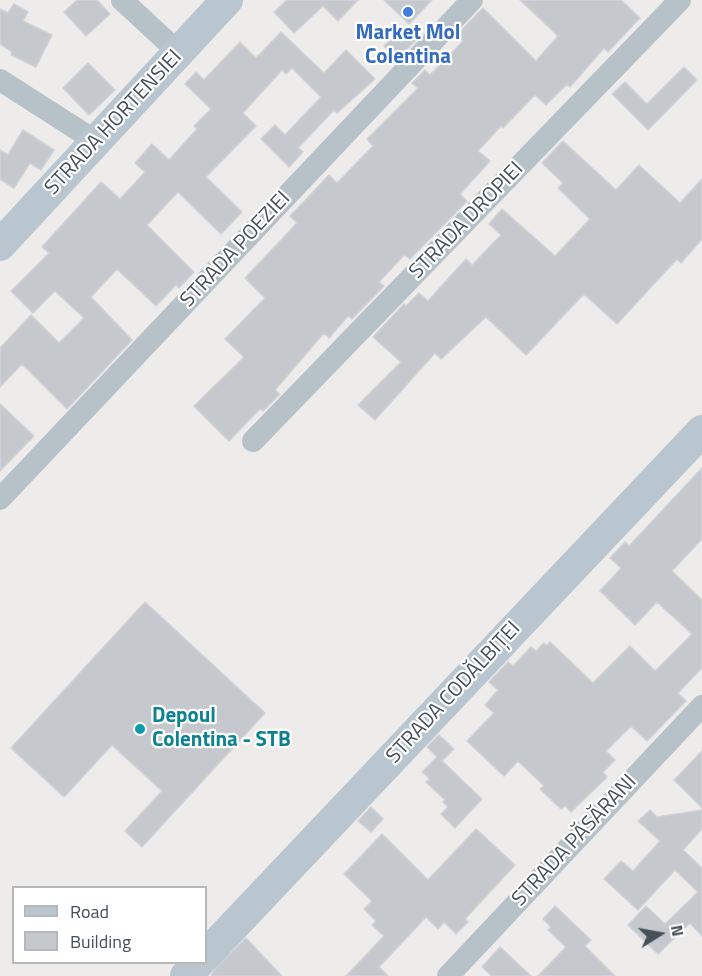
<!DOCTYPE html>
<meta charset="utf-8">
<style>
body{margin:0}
#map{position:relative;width:702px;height:976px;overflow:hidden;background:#eeebeb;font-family:"Titillium Web",sans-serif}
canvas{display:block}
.legend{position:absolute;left:12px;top:886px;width:195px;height:78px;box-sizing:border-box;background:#fff;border:2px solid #b5b9bc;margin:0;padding:8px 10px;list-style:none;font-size:18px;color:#455058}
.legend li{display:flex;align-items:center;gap:12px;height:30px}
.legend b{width:30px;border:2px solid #b5b9bc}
.north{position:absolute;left:630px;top:904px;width:60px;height:60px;-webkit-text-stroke:4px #fff;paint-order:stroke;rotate:79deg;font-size:16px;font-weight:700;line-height:24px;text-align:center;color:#455058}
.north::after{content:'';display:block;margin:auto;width:21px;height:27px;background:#455058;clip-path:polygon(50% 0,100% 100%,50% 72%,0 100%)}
</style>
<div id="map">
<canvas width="702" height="976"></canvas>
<ul class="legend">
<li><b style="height:8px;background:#b9c5cf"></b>Road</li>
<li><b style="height:16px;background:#c5c9ce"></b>Building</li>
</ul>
<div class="north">N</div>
</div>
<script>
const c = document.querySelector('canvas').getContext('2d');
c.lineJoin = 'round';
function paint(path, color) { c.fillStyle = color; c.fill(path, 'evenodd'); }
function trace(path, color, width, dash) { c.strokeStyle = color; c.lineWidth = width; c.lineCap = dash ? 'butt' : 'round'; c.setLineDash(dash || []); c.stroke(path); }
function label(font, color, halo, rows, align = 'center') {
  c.font = font + ' "Titillium Web",sans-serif'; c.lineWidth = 4.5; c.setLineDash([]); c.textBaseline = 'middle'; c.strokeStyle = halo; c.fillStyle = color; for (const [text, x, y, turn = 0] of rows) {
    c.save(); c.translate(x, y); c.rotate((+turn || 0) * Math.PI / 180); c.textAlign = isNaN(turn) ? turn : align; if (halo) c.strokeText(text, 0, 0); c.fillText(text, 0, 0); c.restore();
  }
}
const building = new Path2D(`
 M77 0H97L110 14 86 36 64 12Z
 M287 0H358L338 21 323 6 294 33 274 12Z
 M384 0H432L409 24Z
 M520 0H621L640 18 608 52 604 48 570 87 567 84 546 105 535 95 503 128 501 126 478 151 490 161 460 194 467 201 410 259 404 255 379 282 384 286 352 319 348 316 329 338 324 333 275 390 280 394 263 411 260 409 229 441 194 406 244 357 225 339 265 298 245 278 297 223 290 216 329 175 337 183 373 146 367 139 418 88 412 83 425 70 430 75 463 41 457 35 483 8 536 61 558 36Z
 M14 4 28 12 23 21 52 35 36 67 11 55 12 52 0 44V9L8 13Z
 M404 26 417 39 397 59 384 46Z
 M281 32 324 73 346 50 375 79 337 113 334 110 298 148 303 152 289 167 261 139 275 125 285 135 321 97 292 68 286 74 282 70 243 113 256 126 206 177 242 212 221 234 178 192 147 225 194 272 179 288 176 285 156 306 117 269 91 297 132 340 67 409 22 364 0 387V348L31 315 59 343 84 318 55 291 33 313 11 291 49 253 42 247 101 182 120 199 145 172 135 163 152 144 169 160 197 129 194 126 211 109 185 84 196 72 204 80 240 42 256 58Z
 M88 63 115 90 89 115 63 88Z
 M684 67 697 80 648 130 612 94 625 82 647 104Z
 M23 130 54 150 41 170 30 163 14 188 0 179V150L8 155Z
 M563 141 616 190 639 165 680 203 702 179V239L681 263 677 259 617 324 584 294 526 355 486 317 441 359 435 353 375 420 358 405 401 362 373 337 404 304 406 306 419 293 428 301 466 259 472 265 501 235 489 224 502 209 555 256 590 219 558 188 563 183 542 163Z
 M0 404 34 436 0 471Z
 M702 468V539L672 571 702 600V668L678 693 686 701 647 741 631 726 606 751 615 760 603 772 607 777 571 812 565 806 561 809 540 789 544 786 518 761 504 776 467 741 494 713 485 705 498 690 489 682 508 662 513 666 531 647 536 651 544 643 546 646 550 642 593 683 630 646 655 671 692 634 657 602 635 625 600 591 621 568 610 558 625 542 629 546Z
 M145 602 265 713 142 847 125 831 162 791 112 745 64 797 11 748Z
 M439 735 454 749 442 761 482 799 455 828 441 814 448 807 443 802 445 800 426 782 430 779 422 772 437 757 427 747Z
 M702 751V808L674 780Z
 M371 807 383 819 371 832 358 821Z
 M650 810 657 817 702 810V829L683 850 702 868V936L690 923 658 954 628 925 646 906 665 924 698 892 675 870 638 910 604 879 621 861 633 871 660 841 638 821Z
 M476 829 515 865 465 919 468 922 456 934 444 922 438 929 426 917 379 967 388 976H346L384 936 372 925 376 921 364 909 372 901 344 874 382 834 428 880Z
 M555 906 591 940 585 946 615 976H538L566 947 548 930 551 927 543 919Z
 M246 938 282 976H211L214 970Z
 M500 947 531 976H492L482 967Z`);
const street = new Path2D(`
 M122 0 178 52
 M0 80 97 142
 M253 441 680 0
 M0 499 472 0
 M448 976 702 706`);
const secondary = new Path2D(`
 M0 245 227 0
 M206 955 702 431
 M186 976 199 962`);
const markers = [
 [408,12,6,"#3f7fe0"],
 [140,729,6,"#0f9aa8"]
];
const shopNames = [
 ["Market Mol",408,34],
 ["Colentina",408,58]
];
const streetNames = [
 ["STRADA HORTENSIEI",114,123,-47],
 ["STRADA DROPIEI",467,221,-46],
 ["STRADA POEZIEI",236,250,-47],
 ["STRADA CODĂLBIȚEI",454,693,-47],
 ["STRADA PĂSĂRANI",575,841,-47]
];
const cultureNames = [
 ["Depoul",152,717],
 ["Colentina - STB",152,741]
];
paint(building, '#c5c9ce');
trace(building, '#cfd2d7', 1.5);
trace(street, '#b7c1c8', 22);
trace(secondary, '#b9c5cf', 32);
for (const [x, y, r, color] of markers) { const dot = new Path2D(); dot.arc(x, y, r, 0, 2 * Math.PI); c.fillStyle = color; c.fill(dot); trace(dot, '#fff', 2); }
label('bold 21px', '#366cbe', '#fff', shopNames);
label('21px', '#455058', '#fff', streetNames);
label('bold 21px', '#0d838f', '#fff', cultureNames, 'left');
</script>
